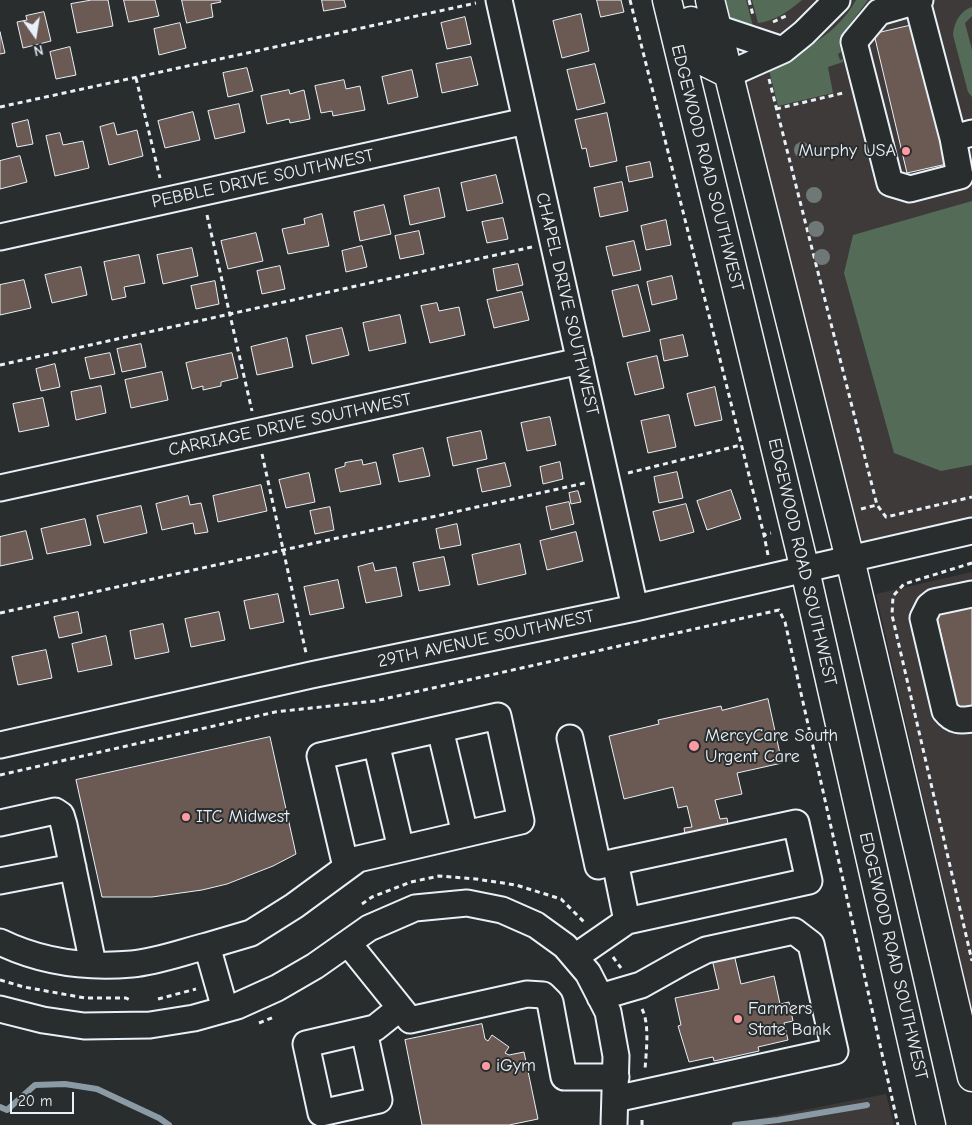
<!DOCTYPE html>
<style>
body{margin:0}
#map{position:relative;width:972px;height:1125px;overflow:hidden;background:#2a2d2e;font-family:"Comic Neue",sans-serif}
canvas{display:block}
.north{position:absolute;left:10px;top:10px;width:50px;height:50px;-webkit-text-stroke:4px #2a2d2e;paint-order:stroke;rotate:167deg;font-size:14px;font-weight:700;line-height:20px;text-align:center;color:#e8f1f8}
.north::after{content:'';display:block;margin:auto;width:18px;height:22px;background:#e8f1f8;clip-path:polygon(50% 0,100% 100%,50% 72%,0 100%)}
.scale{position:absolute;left:10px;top:1092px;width:64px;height:22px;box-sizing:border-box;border:2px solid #e8f1f8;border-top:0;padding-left:6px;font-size:15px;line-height:18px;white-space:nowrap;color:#e8f1f8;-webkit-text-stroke:4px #2a2d2e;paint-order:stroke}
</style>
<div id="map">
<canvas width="972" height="1125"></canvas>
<div class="north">N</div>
<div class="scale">20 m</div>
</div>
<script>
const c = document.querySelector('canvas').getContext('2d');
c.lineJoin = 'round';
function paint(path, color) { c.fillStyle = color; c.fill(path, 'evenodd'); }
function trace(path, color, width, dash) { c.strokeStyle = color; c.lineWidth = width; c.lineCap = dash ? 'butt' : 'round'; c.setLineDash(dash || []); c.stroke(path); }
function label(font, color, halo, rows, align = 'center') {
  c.font = font + ' "Comic Neue",sans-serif'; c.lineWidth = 4; c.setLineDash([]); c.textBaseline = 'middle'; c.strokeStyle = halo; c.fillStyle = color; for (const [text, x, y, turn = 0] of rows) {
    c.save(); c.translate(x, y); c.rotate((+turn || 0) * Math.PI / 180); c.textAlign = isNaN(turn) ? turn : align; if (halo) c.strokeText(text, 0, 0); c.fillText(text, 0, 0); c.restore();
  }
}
const built = new Path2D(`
 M710 0H972V531L850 559Z
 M972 572V1011L876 594Z
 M886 1094 894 1125H727Z`);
const green = new Path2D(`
 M722 0H746L753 26 752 32C734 23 729 19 722 0Z
 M752 0H802C789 11 775 21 758 23Z
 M856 0H868L840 37 839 42 841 52 838 54 840 60 843 59V62L828 67 833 93 778 106 769 70C801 51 837 35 856 0Z
 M972 7V16L965 23 972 50V97L968 92 953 35C954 22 960 11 972 7Z
 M972 201V465L941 471 894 453 844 273 853 235Z`);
const stream = new Path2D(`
 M0 1107 7 1110 35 1085 65 1084 97 1089 159 1118 169 1125
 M735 1125 778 1120 867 1105`);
const building = new Path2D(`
 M92 0H108L113 26 77 33 71 4Z
 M124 0H155L159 16 129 22Z
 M182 0H220L221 2 211 4 213 17 187 23Z
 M322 0H344L346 7 324 11Z
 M597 0H621L624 12 601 17Z
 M44 12 51 41 23 48 17 22 27 20 26 16Z
 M581 14 589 51 562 58 553 21Z
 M465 17 471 44 447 49 441 23Z
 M180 23 186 48 159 55 154 29Z
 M917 24 951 163 907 173 874 34Z
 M0 32 5 53 0 54Z
 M70 47 76 75 56 79 50 52Z
 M471 57 478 85 442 93 436 64Z
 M595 64 605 103 577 110 567 70Z
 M247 68 253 91 228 97 223 73Z
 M412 70 418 97 388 104 382 77Z
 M344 80 346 89 360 86 365 110 333 116 332 111 321 113 315 86Z
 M289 90 290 94 304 90 310 119 290 123 289 119 267 124 261 96Z
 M239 104 245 132 215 139 208 111Z
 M193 112 200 140 165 148 158 121Z
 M607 113 617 161 590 167 586 148 582 149 575 120Z
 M28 120 33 144 17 147 12 124Z
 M114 123 117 135 137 130 143 156 109 165 100 127Z
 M60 133 63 145 83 141 89 168 55 176 46 136Z
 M20 156 27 182 0 189V161Z
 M650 162 653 177 629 182 626 167Z
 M496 175 503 203 467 211 461 183Z
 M622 182 628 211 600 217 594 188Z
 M439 188 445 217 410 225 404 196Z
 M384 205 391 234 360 241 354 212Z
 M322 214 329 246 288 254 282 229 305 224 304 219Z
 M503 218 508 239 487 243 482 222Z
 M666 220 671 245 646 250 641 226Z
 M419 231 424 254 400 259 395 236Z
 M256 233 263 261 228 269 221 241Z
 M634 241 641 270 613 276 606 247Z
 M362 246 367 267 346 272 342 251Z
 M192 248 198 276 163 284 157 255Z
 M139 255 145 283 124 287 126 297 112 300 104 262Z
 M518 264 523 285 497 291 493 269Z
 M280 266 285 289 262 294 257 271Z
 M81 267 87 295 52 303 45 275Z
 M672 276 677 299 652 305 647 282Z
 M24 280 31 308 0 315V285Z
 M215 281 219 304 196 309 191 286Z
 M638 285 650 331 623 337 612 291Z
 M522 292 529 320 494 328 487 300Z
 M437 303 439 311 459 307 465 335 430 343 421 306Z
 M400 315 406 343 369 351 363 323Z
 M342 328 349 355 312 364 306 336Z
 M683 335 688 356 664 361 660 340Z
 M287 338 293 367 257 375 251 347Z
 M141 344 146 367 122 372 117 349Z
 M110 353 115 374 90 379 85 358Z
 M232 353 238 378 221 382V386L203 390V386L192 389 186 363Z
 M657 356 664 388 635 395 627 363Z
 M55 364 60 387 41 391 36 369Z
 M162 372 168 400 131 408 125 380Z
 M101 386 106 413 76 420 71 392Z
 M715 387 722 420 695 426 687 394Z
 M43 398 49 426 19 432 13 404Z
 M669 415 676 447 648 453 641 421Z
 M550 417 556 445 527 451 521 423Z
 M481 431 487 459 453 466 447 438Z
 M423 448 430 476 399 482 393 455Z
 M362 460 363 465 376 462 381 484 340 492 335 469 345 466V463Z
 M560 462 563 479 543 484 540 467Z
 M505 463 511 486 482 492 477 469Z
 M677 472 683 498 659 503 654 477Z
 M309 473 315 502 286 508 279 480Z
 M261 485 267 511 218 522 213 496Z
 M731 490 741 519 707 530 697 501Z
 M578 491 581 502 571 504 569 493Z
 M188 496 190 505 201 503 208 532 195 534 193 523 162 530 156 504Z
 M569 502 574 524 551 530 546 507Z
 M686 504 694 532 660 541 653 512Z
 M141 506 147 533 104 543 97 516Z
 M330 507 334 530 315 534 310 511Z
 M85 519 91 545 47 554 41 529Z
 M457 524 461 545 440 549 436 529Z
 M26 531 33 559 0 566V537Z
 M576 532 583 561 547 570 540 541Z
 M520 544 526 574 478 585 472 555Z
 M444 557 450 585 419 591 413 563Z
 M373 563 375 571 396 567 402 596 366 603 358 567Z
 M338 580 344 608 310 615 304 587Z
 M278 594 284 622 250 629 244 601Z
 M972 604V706L958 709 936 612Z
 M78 612 82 633 59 638 54 617Z
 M219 612 225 640 191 647 185 619Z
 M163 624 169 652 135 659 130 631Z
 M106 636 112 665 78 672 72 644Z
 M46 650 52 678 18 685 12 657Z
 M768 699 782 763 737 773 742 794 715 800 720 819 727 818 728 824 685 834 684 828 692 827 687 806 678 808 673 787 624 799 609 736 659 724 658 720 721 706 722 710Z
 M270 737 296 854 273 866 227 884 202 890 152 897H102L76 780Z
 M733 950 741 984 774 976 780 1004 789 1002 793 1021 784 1023 788 1040 758 1047 759 1051 714 1061 713 1057 689 1062 678 1026 681 1025 675 998 719 989 711 955Z
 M482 1024 485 1039 488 1041 492 1035 509 1047 505 1053 509 1055 524 1052 538 1119 509 1125H422L405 1040Z`);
const path = new Path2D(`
 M630 0 764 535
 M749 0 753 15
 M773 22 788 15
 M136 78 160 178
 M769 79 877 505
 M0 107 476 3
 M776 109 843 93
 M207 215 252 411
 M0 365 532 247
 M262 454 306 653
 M628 473 741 445
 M861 509 877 505 886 517 972 497
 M768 555 764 535 771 533
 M972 563 904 584 893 596 892 615 972 961
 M0 613 585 483
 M0 775 275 712 375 701 779 610 785 622 898 1125
 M362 904 372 897 411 882 439 876 476 879 516 885 561 899 585 923
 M613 957 621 968
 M0 980 24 987 85 998H126L132 1001
 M158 999 196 989
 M642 1009C650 1025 646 1052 645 1070
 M259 1023 274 1017
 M642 1125V1116`);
const minor = new Path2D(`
 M499 0 635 608
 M920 0 917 1 953 138 972 133
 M917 1 879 12 854 42 890 183 910 189 960 176 953 138
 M717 28 783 50
 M729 74 783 50 804 33 837 0
 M0 237 526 121
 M0 488 580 361
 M972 594 934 602 929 606 923 618 945 711C953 721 960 721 972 719
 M440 729 465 834
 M570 738 598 866 615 862
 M376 743 401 849
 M0 745 311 675 635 608 972 531
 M0 823 55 811 61 815 64 825 93 964
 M0 881 73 867
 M0 942C41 962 86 968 132 964 156 962 183 952 207 946L225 1009
 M348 943 410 1020 527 994 543 995 550 1002 564 1077H616
 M207 946 251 933 294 906 358 859 521 821 498 716 320 756 346 867
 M575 957 627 921 615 862 796 823 809 881 627 921
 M600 997 641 985 684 961 706 950 794 931 811 944 835 1051 615 1099
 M0 1009 43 1020 84 1026 150 1025 194 1018 237 1006 277 988 315 966 369 928 415 908 467 903 502 910 536 925 565 946 588 973 608 1012 616 1056 614 1125
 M364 1031 379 1100 321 1113 306 1044 375 1028 400 1008`);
const major = new Path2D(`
 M667 0 805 570 931 1125
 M710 0 850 559 972 1077
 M691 21 701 60 729 74`);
const trees = [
 [802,150],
 [814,195],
 [816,229],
 [822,257]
];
const markers = [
 [906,151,5,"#ff9aa2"],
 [694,746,6,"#ff9aa2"],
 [186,817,5,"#ff9aa2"],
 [738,1019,5,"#ff9aa2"],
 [486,1066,5,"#ff9aa2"]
];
const poiNames = [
 ["Murphy USA",896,151,"right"],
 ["MercyCare South",705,736],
 ["Urgent Care",705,757],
 ["ITC Midwest",196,817],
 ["Farmers",748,1009],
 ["State Bank",748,1030],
 ["iGym",496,1066]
];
const streetNames = [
 ["EDGEWOOD ROAD SOUTHWEST",707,168,76],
 ["PEBBLE DRIVE SOUTHWEST",263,179,-12],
 ["CHAPEL DRIVE SOUTHWEST",567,304,77],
 ["CARRIAGE DRIVE SOUTHWEST",290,425,-12],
 ["EDGEWOOD ROAD SOUTHWEST",802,562,77],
 ["29TH AVENUE SOUTHWEST",486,639,-12],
 ["EDGEWOOD ROAD SOUTHWEST",893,956,77]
];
paint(built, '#3e3a39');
paint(green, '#546b57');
trace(stream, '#8a9ba6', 6);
paint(building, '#6b5a53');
trace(building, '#e8f1f8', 1);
trace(minor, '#e8f1f8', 29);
trace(major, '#e8f1f8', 31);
trace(path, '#e8f1f8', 3, [5, 4]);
trace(minor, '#2a2d2e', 25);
trace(major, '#2a2d2e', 28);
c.fillStyle = '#6e7876';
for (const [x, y] of trees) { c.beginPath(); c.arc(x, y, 8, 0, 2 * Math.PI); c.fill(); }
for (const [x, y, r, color] of markers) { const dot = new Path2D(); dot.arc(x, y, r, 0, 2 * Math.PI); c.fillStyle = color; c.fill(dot); trace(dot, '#2a2d2e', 2); }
label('18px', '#e8f1f8', '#2a2d2e', poiNames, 'left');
label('18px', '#e8f1f8', '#2a2d2e', streetNames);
</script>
